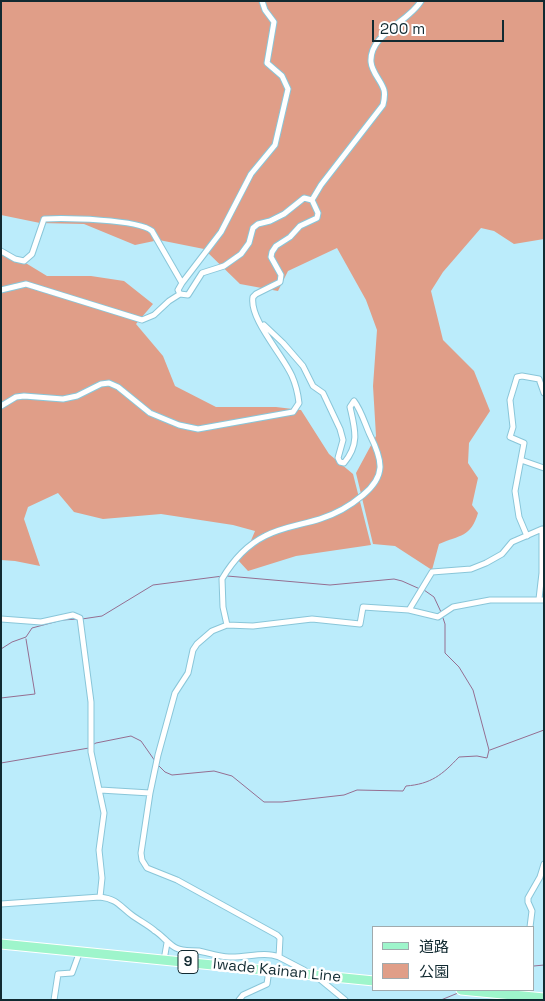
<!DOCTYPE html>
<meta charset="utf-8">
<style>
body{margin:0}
#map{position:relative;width:545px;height:1001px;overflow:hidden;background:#bbecfb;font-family:"Space Grotesk","Noto Sans JP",sans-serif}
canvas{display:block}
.frame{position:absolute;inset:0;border:2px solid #112a31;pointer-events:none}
.legend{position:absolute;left:372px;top:926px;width:162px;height:65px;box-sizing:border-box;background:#fff;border:1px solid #a0aaad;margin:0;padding:6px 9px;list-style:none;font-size:15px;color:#112a31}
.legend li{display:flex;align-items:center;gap:10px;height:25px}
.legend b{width:25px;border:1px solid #a0aaad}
.scale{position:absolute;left:372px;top:20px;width:132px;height:22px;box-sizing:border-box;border:2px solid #112a31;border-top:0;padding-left:6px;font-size:15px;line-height:18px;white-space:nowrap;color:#112a31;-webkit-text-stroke:4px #fff;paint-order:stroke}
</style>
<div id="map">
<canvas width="545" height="1001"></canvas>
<div class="frame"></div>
<ul class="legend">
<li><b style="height:6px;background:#9ef5cb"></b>道路</li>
<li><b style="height:14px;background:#e09e88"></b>公園</li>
</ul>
<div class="scale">200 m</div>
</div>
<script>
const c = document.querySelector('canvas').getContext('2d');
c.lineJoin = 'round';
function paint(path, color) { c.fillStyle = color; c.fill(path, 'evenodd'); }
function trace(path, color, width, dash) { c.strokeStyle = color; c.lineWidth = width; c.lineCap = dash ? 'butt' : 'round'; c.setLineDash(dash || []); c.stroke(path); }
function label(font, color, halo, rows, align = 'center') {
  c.font = font + ' "Space Grotesk",sans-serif'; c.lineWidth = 5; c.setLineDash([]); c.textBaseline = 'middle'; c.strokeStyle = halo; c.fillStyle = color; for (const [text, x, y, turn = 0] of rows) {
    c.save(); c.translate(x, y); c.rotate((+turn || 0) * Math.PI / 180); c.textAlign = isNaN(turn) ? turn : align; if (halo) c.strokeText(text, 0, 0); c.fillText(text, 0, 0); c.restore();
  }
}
const green = new Path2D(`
 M1 1H544V239L514 244 494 231 481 228 443 272 431 291 443 340 474 371 490 411 469 443 468 463 478 478 472 505 478 513C471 537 460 535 439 544L432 570 395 546 373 544 356 473 376 436 373 386 377 330 366 300 337 248 288 271 278 291 240 284 204 249 159 240 135 245 84 224 40 223 1 215Z
 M1 248 47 276H91L124 281 153 304 136 324 163 356 175 386 216 407H276L301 410 329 454 353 474 371 545 296 556 248 571 237 559 247 550 255 531 233 525 161 514 103 519 74 512 58 493 28 507 24 519 40 566 15 561 1 560Z`);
const stream = new Path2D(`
 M227 576 330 585 394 579 402 581 420 589
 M424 590 434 597 441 612
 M82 619 102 616 153 585 223 576
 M1 649 12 642 26 637 32 628 62 620 78 619
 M1 698 35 694 26 639
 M92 745 96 743 131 736 141 741 155 761
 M490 750 544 730
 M1 763 89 748
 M157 764 165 772 172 775 214 771 232 776 264 802H282L344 795 357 790 403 791 406 786C431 784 442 775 459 757L477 756 487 758 489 750 473 690 459 667 445 653V624L443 618
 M534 966 544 965
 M441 1000 458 993`);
const minor = new Path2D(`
 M312 200 321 185 383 105C384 101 385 94 384 90 381 80 372 73 371 62 369 34 409 22 421 1
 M1 251 15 259 24 261 32 254 44 219C64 218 138 219 152 231L182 283
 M1 290 26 284 142 320 154 315 169 301 180 294 188 295 202 273 224 266 241 254 249 243 253 228 258 224 270 221 284 214 304 198 312 200
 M180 294 178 290 182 283 221 232 251 174 275 145 288 89 282 76 267 63 274 22 265 10 262 1
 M1 406 16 397 24 396 63 399 77 396 101 384 109 383 118 387 150 413 179 425 198 429 293 412 299 403C298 394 296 385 292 376 283 355 249 319 253 297L256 294 280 282 281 275 271 257 272 252 276 246 290 237 300 226 317 218 318 213 312 200
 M521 460 544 468
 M527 536 519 517 515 491 524 443 510 437 513 427 510 400 517 377 522 376 539 379 544 393
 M409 610 432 572 471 569 486 563 502 554 512 542 542 529V573L539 599
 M1 619 41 622 73 615 80 618 91 702V752L104 813 99 850 102 878 100 897
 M227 625 223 607 222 579C232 562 247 545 265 536 282 527 301 525 320 519 336 514 350 506 363 495 386 476 383 461 370 435 365 424 361 410 354 401L350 407C355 429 360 444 344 463L340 462 338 458 343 440 340 429 323 393 313 386 303 366 283 343 264 325
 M100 790 150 793
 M1 904 100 897C118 899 120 907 133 916 140 921 148 925 155 931 163 936 168 944 176 948 184 952 191 950 199 951 209 953 219 957 229 957 246 958 264 951 279 957
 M530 927 532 911 528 902V898L540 877 544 864
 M164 960 167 943
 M308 974 304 970 279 957 280 938 277 935 177 880 147 868 142 860 141 853 150 793 158 755 175 693 188 673 193 650 197 644 212 631 227 625 253 626 312 619 360 624 363 607 409 610 438 617 453 607 490 600H544
 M316 976 345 1000
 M54 1000 58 974 72 973 80 951
 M239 1000 243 995 267 984 269 970`);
const primary = new Path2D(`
 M1 944 374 981
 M461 990 544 998`);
const shields = [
 [188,962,20]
];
const shieldNames = [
 ["9",188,962]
];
const streetNames = [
 ["Iwade Kainan Line",277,971,6]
];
paint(green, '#e09e88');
trace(stream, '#956e90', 1);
trace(minor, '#89c6d9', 7);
trace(primary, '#fff', 11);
trace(minor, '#fff', 5);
trace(primary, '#9ef5cb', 9);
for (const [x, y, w] of shields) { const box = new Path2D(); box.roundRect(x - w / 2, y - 11.5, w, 23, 4); c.fillStyle = '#fff'; c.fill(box); trace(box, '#112a31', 1); }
label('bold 14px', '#112a31', null, shieldNames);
label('15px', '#112a31', '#fff', streetNames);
</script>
